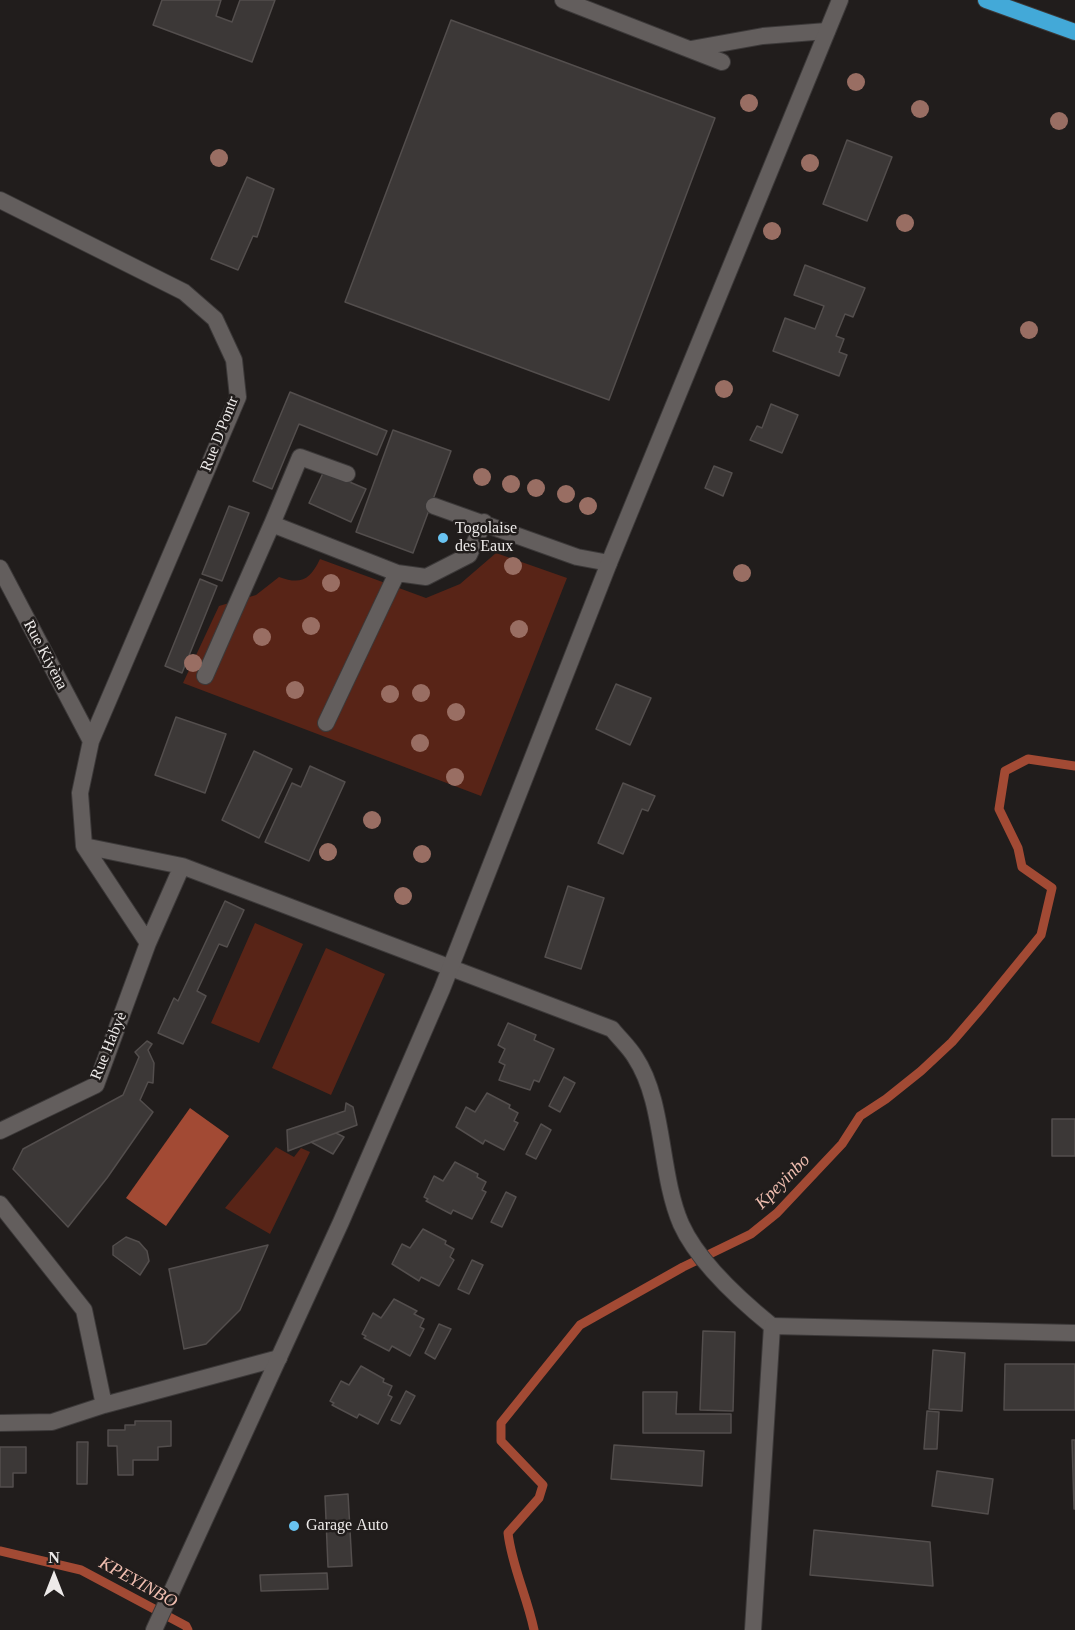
<!DOCTYPE html>
<meta charset="utf-8">
<style>
body{margin:0}
#map{position:relative;width:1075px;height:1630px;overflow:hidden;background:#211d1c;font-family:"Times New Roman",serif}
canvas{display:block}
.north{position:absolute;left:24px;top:1546px;width:60px;height:60px;-webkit-text-stroke:4px #211d1c;paint-order:stroke;rotate:0deg;font-size:16px;font-weight:700;line-height:24px;text-align:center;color:#edeae9}
.north::after{content:'';display:block;margin:auto;width:21px;height:27px;background:#edeae9;clip-path:polygon(50% 0,100% 100%,50% 72%,0 100%)}
</style>
<div id="map">
<canvas width="1075" height="1630"></canvas>
<div class="north">N</div>
</div>
<script>
const c = document.querySelector('canvas').getContext('2d');
c.lineJoin = 'round';
function paint(path, color) { c.fillStyle = color; c.fill(path, 'evenodd'); }
function trace(path, color, width, dash) { c.strokeStyle = color; c.lineWidth = width; c.lineCap = dash ? 'butt' : 'round'; c.setLineDash(dash || []); c.stroke(path); }
function label(font, color, halo, rows, align = 'center') {
  c.font = font + ' "Times New Roman",serif'; c.lineWidth = 5; c.setLineDash([]); c.textBaseline = 'middle'; c.strokeStyle = halo; c.fillStyle = color; for (const [text, x, y, turn = 0] of rows) {
    c.save(); c.translate(x, y); c.rotate((+turn || 0) * Math.PI / 180); c.textAlign = isNaN(turn) ? turn : align; if (halo) c.strokeText(text, 0, 0); c.fillText(text, 0, 0); c.restore();
  }
}
const green = new Path2D(`
 M496 553 567 578 481 796 183 683 219 606 256 595 279 577C301 585 310 580 320 559L426 598 460 584Z
 M255 923 303 944 259 1043 211 1023Z
 M326 948 385 974 331 1095 272 1068Z
 M276 1147 294 1157 301 1148 310 1152 270 1234 225 1208Z`);
const water = new Path2D(`
 M190 1108 229 1136 166 1226 126 1198Z`);
const stream = new Path2D(`
 M0 1551 81 1570 186 1626 188 1630
 M534 1630C527 1596 512 1567 508 1533L539 1498 543 1485 501 1441V1423L580 1325 683 1267 751 1234 777 1213 842 1144 860 1116 886 1099 921 1071 952 1042 983 1006 1041 935 1052 888 1022 867 1018 848 999 809 1005 771 1028 759 1075 766`);
const building = new Path2D(`
 M162 0H221L216 16 232 22 240 0H275L252 62 153 25Z
 M451 20 715 118 609 400 345 302Z
 M847 140 892 157 867 221 823 204Z
 M247 177 274 189 257 237 253 236 238 270 211 259Z
 M805 265 865 288 853 317 845 314 836 336 844 339 839 352 847 355 839 376 773 351 785 318 815 329 824 306 794 295Z
 M290 392 387 431 377 455 299 424 272 489 253 481Z
 M771 404 798 415 782 453 750 440 757 426 762 428Z
 M393 430 451 451 413 553 356 532Z
 M714 466 732 473 723 496 705 488Z
 M324 471 366 489 351 522 309 503Z
 M229 506 249 513 222 581 202 574Z
 M200 579 217 586 182 673 165 666Z
 M616 684 651 698 630 745 596 729Z
 M176 717 226 734 205 793 155 775Z
 M254 751 292 769 259 838 222 820Z
 M310 766 345 782 309 861 265 842 292 783 301 787Z
 M623 783 655 796 648 811 642 809 623 854 598 843Z
 M568 886 604 898 581 969 545 957Z
 M225 901 244 910 227 947 219 944 197 991 206 996 183 1044 158 1033 174 998 178 1001Z
 M508 1023 536 1035 534 1040 554 1049 539 1082 534 1080 530 1090 499 1080 505 1065 499 1062 505 1049 498 1045Z
 M147 1041 152 1044 148 1050 154 1063 153 1083 148 1082 140 1100 153 1112 107 1178 68 1227 13 1169 23 1149 123 1095 139 1057 135 1052Z
 M564 1077 575 1083 560 1112 549 1106Z
 M487 1093 510 1105 509 1108 518 1113 514 1121 518 1123 504 1150 485 1140 483 1144 456 1127 466 1107 475 1112Z
 M346 1103 353 1107 357 1125 288 1151 287 1130 345 1111Z
 M1052 1119H1075V1156H1052Z
 M541 1124 551 1130 536 1159 526 1154Z
 M336 1133 344 1137 333 1154 311 1142Z
 M455 1162 478 1174 477 1177 486 1182 482 1190 486 1192 472 1219 453 1210 451 1214 426 1201 428 1199 424 1197 434 1176 443 1181Z
 M506 1192 516 1197 502 1227 491 1222Z
 M423 1229 446 1241 445 1244 454 1249 450 1257 454 1260 439 1286 421 1277 419 1281 392 1264 402 1244 410 1248Z
 M126 1237 139 1242 147 1251 149 1261 140 1275 113 1255V1246Z
 M268 1245 240 1310 206 1344 184 1349 169 1269Z
 M472 1260 483 1265 469 1294 458 1289Z
 M394 1299 417 1311 414 1314 424 1319 420 1327 424 1329 410 1356 392 1346 389 1351 364 1338 366 1336 362 1334 373 1313 381 1318Z
 M439 1324 451 1329 435 1359 425 1353Z
 M703 1331 735 1332 733 1411 700 1410Z
 M933 1350 965 1353 962 1411 929 1409Z
 M1005 1364H1075V1410H1004Z
 M361 1366 384 1379 383 1382 392 1386 388 1395 392 1397 378 1424 359 1414 357 1418 332 1405 334 1403 330 1401 341 1381 349 1385Z
 M406 1391 415 1396 400 1424 391 1420Z
 M643 1392H677L676 1414H731V1433H643Z
 M927 1411 939 1412 937 1449H924Z
 M135 1421H171V1446L158 1447V1460H133V1475H118L117 1446H108V1430H125V1425H135Z
 M1072 1440H1075V1509H1074Z
 M77 1442H88L87 1484H77Z
 M614 1445 704 1451 702 1486 611 1479Z
 M0 1447H26V1473H13V1487H0Z
 M937 1471 993 1479 988 1514 932 1506Z
 M348 1494 352 1566 328 1567 325 1496Z
 M814 1530 930 1542 933 1586 810 1575Z
 M327 1573 328 1589 261 1591 260 1575Z`);
const service = new Path2D(`
 M563 0 722 62
 M691 49 763 36 827 31
 M0 200 184 292 215 319 234 360 238 397 91 741 80 793 84 846
 M347 474 300 457 272 524 397 573 426 577 469 555 484 522
 M434 506 577 557 609 563
 M0 568 91 741
 M205 676 272 524
 M326 723 397 573
 M182 866 148 943 84 846 182 866 612 1029C620 1039 629 1047 635 1057 665 1102 659 1173 681 1224 698 1262 740 1300 772 1326
 M0 1131 96 1085 148 943
 M0 1204 84 1310 104 1405
 M0 1423 52 1422 104 1405 279 1358`);
const minor = new Path2D(`
 M154 1630 341 1222 442 989 609 563 840 0
 M753 1630 772 1326 1075 1333`);
const trunk = new Path2D(`
 M986 0 1075 32`);
const trees = [
 [856,82],
 [749,103],
 [920,109],
 [1059,121],
 [219,158],
 [810,163],
 [905,223],
 [772,231],
 [1029,330],
 [724,389],
 [482,477],
 [511,484],
 [536,488],
 [566,494],
 [588,506],
 [513,566],
 [742,573],
 [331,583],
 [311,626],
 [519,629],
 [262,637],
 [193,663],
 [295,690],
 [421,693],
 [390,694],
 [456,712],
 [420,743],
 [455,777],
 [372,820],
 [328,852],
 [422,854],
 [403,896]
];
const markers = [
 [443,538,6,"#69c3f1"],
 [294,1526,6,"#69c3f1"]
];
const streetNames = [
 ["Rue D'Pontr",220,434,-69],
 ["Rue Kiyèna",45,655,62],
 ["Rue Habyè",109,1046,-68]
];
const poiNames = [
 ["Togolaise",455,529],
 ["des Eaux",455,547],
 ["Garage Auto",306,1526]
];
const waterNames = [
 ["Kpeyinbo",783,1182,-45],
 ["KPEYINBO",138,1583,29]
];
paint(green, '#582417');
paint(water, '#a24a34');
trace(stream, '#a24a34', 9);
paint(building, '#3c3837');
trace(building, '#534e4d', 1.5);
trace(service, '#3c3939', 18);
trace(minor, '#3c3939', 18);
trace(trunk, '#3c3939', 18);
trace(service, '#635e5d', 16);
trace(minor, '#635e5d', 16);
trace(trunk, '#43a9d8', 16);
c.fillStyle = '#996e63';
for (const [x, y] of trees) { c.beginPath(); c.arc(x, y, 9, 0, 2 * Math.PI); c.fill(); }
for (const [x, y, r, color] of markers) { const dot = new Path2D(); dot.arc(x, y, r, 0, 2 * Math.PI); c.fillStyle = color; c.fill(dot); trace(dot, '#211d1c', 2); }
label('16px', '#edeae9', '#211d1c', streetNames);
label('16px', '#edeae9', '#211d1c', poiNames, 'left');
label('italic 18px', '#f0beb0', '#211d1c', waterNames);
</script>
